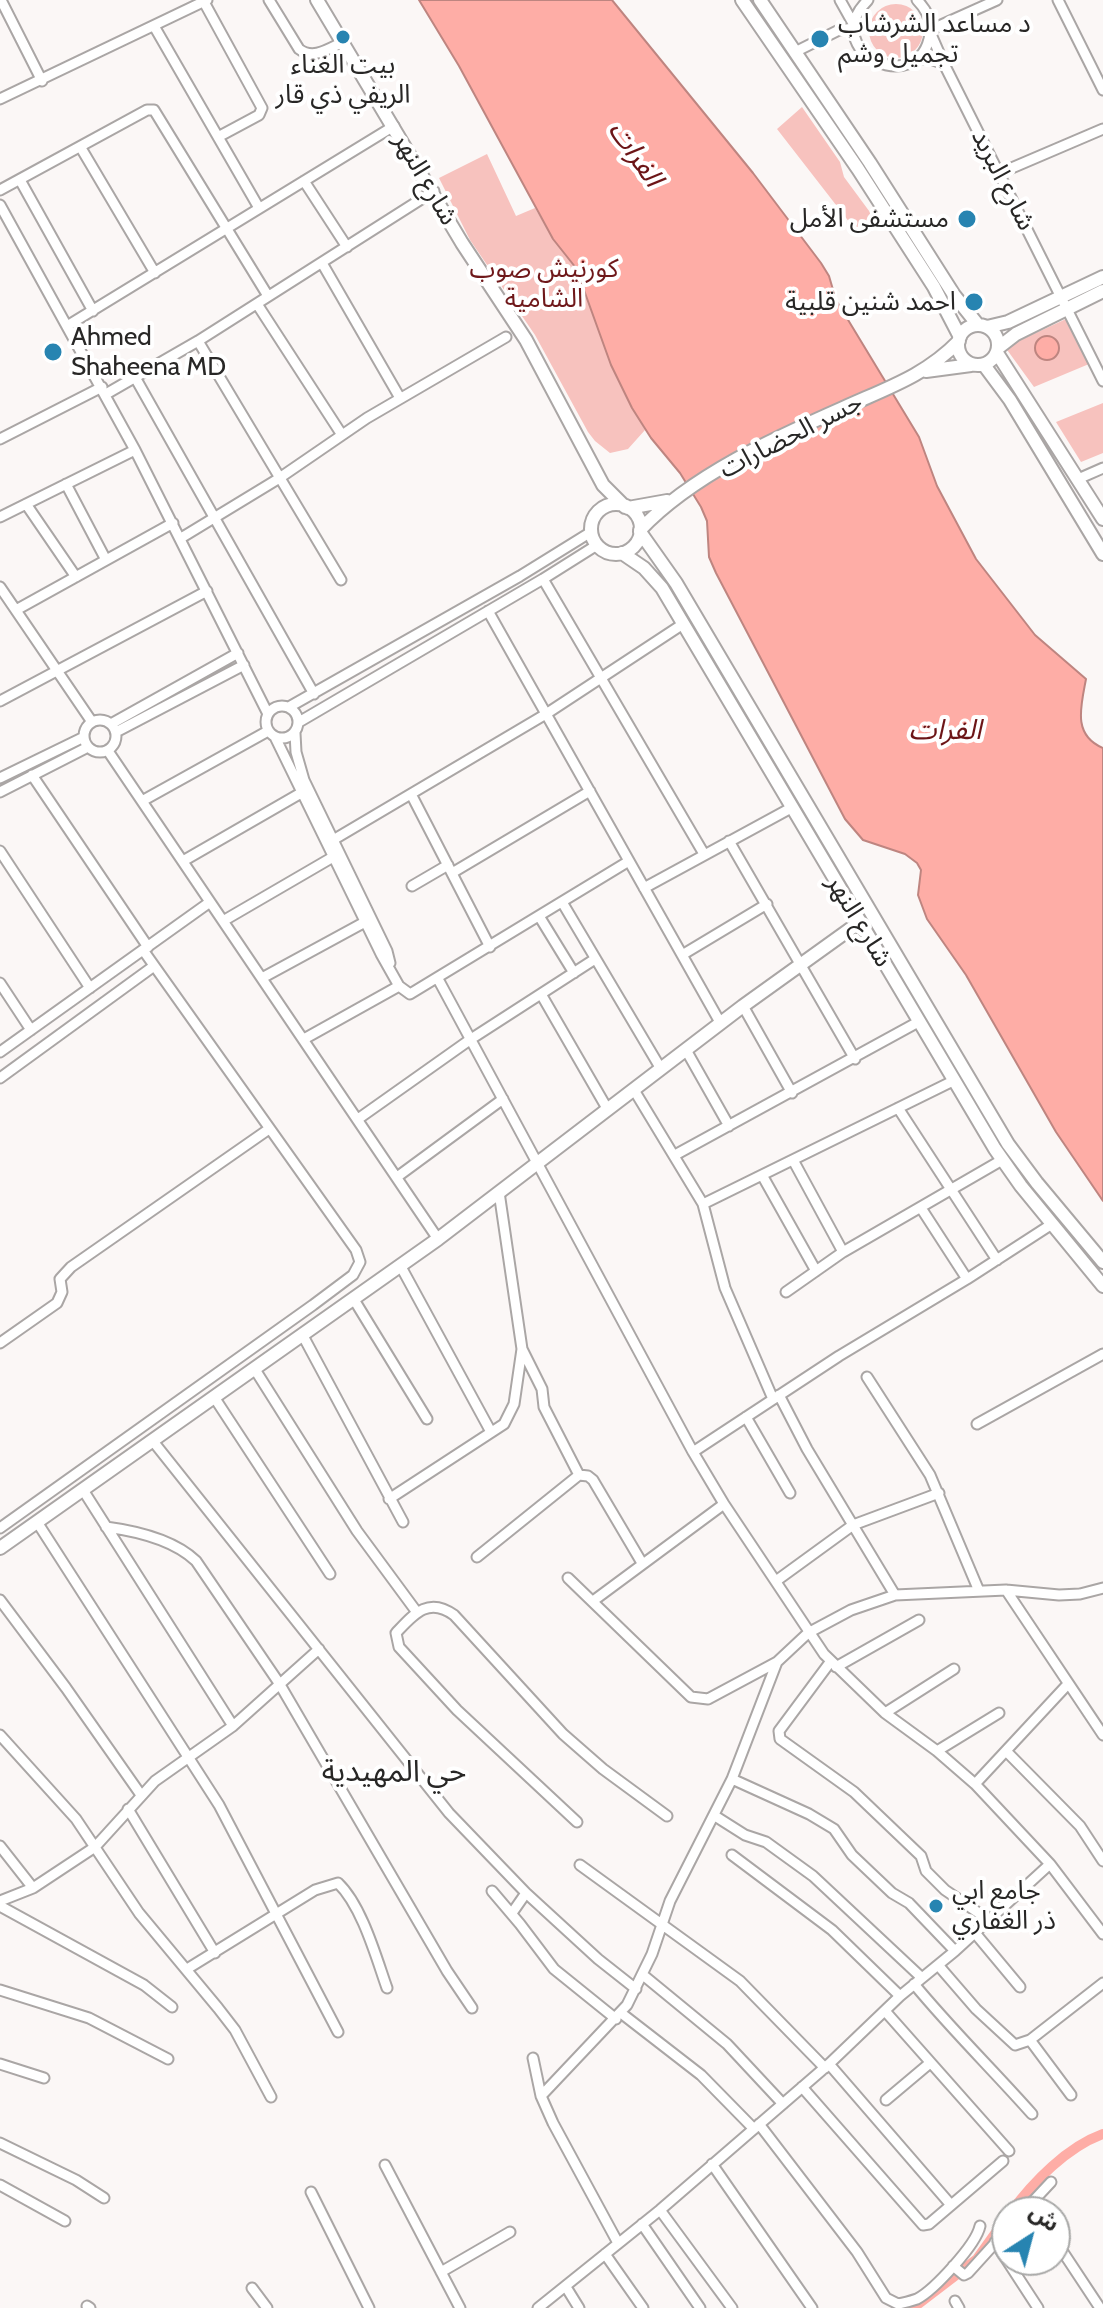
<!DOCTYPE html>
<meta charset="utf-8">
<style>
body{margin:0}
#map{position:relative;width:1103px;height:2308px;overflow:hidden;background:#fbf7f6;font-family:Cabin,"Noto Sans Arabic",sans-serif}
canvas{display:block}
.north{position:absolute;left:991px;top:2196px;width:80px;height:80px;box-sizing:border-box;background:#fff;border:2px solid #a9a9a8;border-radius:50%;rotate:36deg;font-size:22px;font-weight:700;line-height:32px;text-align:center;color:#282726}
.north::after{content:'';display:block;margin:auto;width:28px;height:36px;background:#2784b1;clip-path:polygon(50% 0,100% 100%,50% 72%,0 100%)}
</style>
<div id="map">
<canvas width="1103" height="2308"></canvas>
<div class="north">ش</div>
</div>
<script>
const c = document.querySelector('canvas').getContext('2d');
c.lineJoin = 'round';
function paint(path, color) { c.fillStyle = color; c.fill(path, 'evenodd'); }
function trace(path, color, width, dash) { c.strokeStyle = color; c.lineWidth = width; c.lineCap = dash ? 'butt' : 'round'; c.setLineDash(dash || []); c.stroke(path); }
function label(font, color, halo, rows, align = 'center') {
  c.font = font + ' Cabin,"Noto Sans Arabic",sans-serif'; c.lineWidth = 8; c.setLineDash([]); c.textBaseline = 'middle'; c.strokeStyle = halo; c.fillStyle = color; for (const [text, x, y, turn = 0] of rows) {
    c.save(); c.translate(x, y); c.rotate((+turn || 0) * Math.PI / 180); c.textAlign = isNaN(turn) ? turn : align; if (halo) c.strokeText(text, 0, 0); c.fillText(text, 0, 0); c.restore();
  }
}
const green = new Path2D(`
 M869 31a27 27 0 1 1 54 0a27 27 0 1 1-54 0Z
 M802 107 840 162 844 177 875 219 857 229 850 223 777 129Z
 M487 154 516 216 535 208 553 239 576 268 611 365 645 430 628 449 610 453 595 441 588 432 535 335 470 240 439 178Z
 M1066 319 1089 364 1034 387 1005 347Z
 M1103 403V453L1081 462 1056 422Z`);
const water = new Path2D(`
 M419 0H612L753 173 821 263 829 276 836 300 919 437 937 486 976 559 1035 635 1086 679C1081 706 1072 735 1103 748V1201L1056 1132 966 975 927 919 918 895 921 870 917 863 905 854 863 840 845 819 716 573 709 557 707 521 701 507 680 473 651 438 632 408 611 365 576 268 553 239 459 66Z
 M1035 348a12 12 0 1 1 24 0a12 12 0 1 1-24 0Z`);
const canal = new Path2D(`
 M1011 2212C1033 2182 1067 2147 1103 2134
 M913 2308 977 2259 1007 2217`);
const street = new Path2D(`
 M1 0 42 81
 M269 0 299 49C313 60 328 49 343 42
 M840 0 854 25
 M868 0C816 51 920 100 930 34 932 21 926 9 917 0
 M1058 0 1103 90
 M204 2 262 108 259 115 218 137
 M154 26 259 208
 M930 30 997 0
 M930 32 944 64 1103 381
 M795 52 839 30 854 28
 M915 59H930L944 64
 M0 99 207 0
 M81 148 155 273
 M1000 173 1103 129
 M20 180 93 311
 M304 181 347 247
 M0 190 147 110H154L268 296
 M0 205 135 450 268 714
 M322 263 400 398
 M257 304 342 435
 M67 326 394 126
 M198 341 341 580
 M136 379 314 694
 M106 394 198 341 434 191
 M0 439 102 387
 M1078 479 1103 468
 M66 484 106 560
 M26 504 76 577
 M0 517 135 450
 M181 538 278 479 367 418 506 337
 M543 579 704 854
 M0 587 92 722
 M16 610 173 523
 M488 611 721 1024
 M0 701 207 591
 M266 722a16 16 0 1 1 32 0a16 16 0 1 1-32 0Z
 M289 707 520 576 591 532
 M84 736a16 16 0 1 1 32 0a16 16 0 1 1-32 0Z
 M299 722 543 579 597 545
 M111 724 238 653
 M116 732 244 665
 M295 733 296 752 304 780 387 951 390 963
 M275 737 381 954 399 986 410 994 629 861
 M108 751 438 1239
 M32 775 148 947
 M0 778 84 737
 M0 792 88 747
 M411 794 490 947
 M142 801 268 731
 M333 840 546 714 683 624
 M729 841 855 1059
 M0 851 90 988
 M183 861 301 793
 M452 873 590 791
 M412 886 448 865
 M644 888 791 808
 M562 902 661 1069
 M539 916 574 973
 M223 921 333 857
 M682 955 767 904
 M262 978 365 922
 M438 979 693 1452 724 1504 824 1654 885 1713 937 1751 975 1784 1050 1864 1103 1934
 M0 983 31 1030
 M541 994 608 1110
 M743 1006 792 1093
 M304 1039 399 986
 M686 1050 729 1126
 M0 1052 210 902
 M0 1078 154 966
 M634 1090 703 1204 725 1288 773 1399
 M898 1108 997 1260
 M358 1119 471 1039 595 959
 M675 1155 920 1021
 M793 1160 843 1252
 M762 1175 816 1271
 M397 1177 503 1099
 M499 1192 522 1349 542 1389 544 1407 579 1475
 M703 1204 955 1080
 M921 1208 967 1279
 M400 1265 491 1432
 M786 1292 843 1252 1002 1160
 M353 1298 427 1419
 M302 1334 403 1522
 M0 1343 57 1303 62 1292 60 1279 71 1267 269 1129
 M254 1368 357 1531 416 1611
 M867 1377 930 1475 979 1591
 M779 1395 807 1449 895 1595
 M214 1397 330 1574
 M746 1417 790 1493
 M977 1424 1103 1354
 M152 1440 449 1813 526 1893 598 1959 636 1989
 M693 1452 839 1356 967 1279 1052 1224
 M579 1475 588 1476 593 1480 642 1563
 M83 1490 233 1726
 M389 1499 504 1424 514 1404 522 1349
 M37 1522 219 1805 338 2032
 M106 1527C136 1531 174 1540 196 1561L279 1683 447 1971 472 2008
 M0 1528 313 1305 353 1275 360 1262 356 1250 143 950
 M477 1557 579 1475
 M568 1578 691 1697 708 1699 777 1662
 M776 1581 853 1525 939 1493
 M1006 1590 1103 1735
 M0 1600 66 1688 141 1795
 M593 1601 724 1504
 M831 1661 779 1731 780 1739 854 1792 921 1856 926 1871 945 1890 989 1920
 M836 1667 919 1620
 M885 1713 954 1669
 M0 1735 76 1819 139 1913 218 2008 235 2030 271 2097
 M937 1751 999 1713
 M1006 1751 1080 1826 1103 1861
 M732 1779 809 1814 834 1829 852 1855 892 1893 909 1903 955 1951
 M975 1784 1068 1684
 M128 1809 215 1953
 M715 1816 745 1835 766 1842 813 1876 922 1978
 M577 1822 457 1710 399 1647 396 1633C413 1615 428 1596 454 1615L563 1734 603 1769 667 1816
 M0 1846 33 1888
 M732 1855 832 1930 900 1996
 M580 1865 740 1981 825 2068
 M492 1891 520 1924 554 1969 616 2019
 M0 1901 33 1888 95 1847 155 1781 233 1726 319 1649
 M0 1906 144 1985 172 2007
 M512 1913 526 1893
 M975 1933 1020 1987
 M938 1965 976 2009 1015 2045 1030 2040 1103 1983
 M187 1969 315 1890 338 1883C362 1906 376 1957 387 1988
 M643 1975 727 2044 783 2104
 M914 1984C951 2029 993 2070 1032 2114
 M0 1990 89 2018 168 2059
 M885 2011 1009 2151
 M621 2013 701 2075 754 2129
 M1030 2040 1071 2095
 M533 2058 541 2096 553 2123 618 2243
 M0 2064 44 2078
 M829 2064 951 2205
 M802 2087 923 2225 929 2224 1003 2161
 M541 2096 627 2005 652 1954 670 1901 732 1779 777 1662 808 1633 851 1610 895 1595 1006 1590 1059 1595 1080 1594 1103 1588
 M886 2100 930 2063
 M759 2124 857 2252 886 2298 898 2304C904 2303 911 2301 917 2299 934 2290 976 2245 980 2226
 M0 2143 76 2180 104 2198
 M712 2164 812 2308
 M385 2165 460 2308
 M0 2185 65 2221
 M311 2192 369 2308
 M660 2210 732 2308
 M1023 2212 1051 2182
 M642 2224 700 2308
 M1055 2240 1100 2308
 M995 2242 1038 2308
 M605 2254 643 2308
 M953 2266 964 2275 968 2273 1007 2230
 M441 2272 510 2232
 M566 2287 579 2308
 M252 2288 267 2308
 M955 2301 959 2308
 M87 2306 90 2308
 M538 2308 660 2210 829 2064 900 1996 955 1951 1050 1864`);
const secondary = new Path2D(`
 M317 0 462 243 526 340 603 485 625 507
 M742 0 858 169 934 287 960 337
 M760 0 870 163 954 295 978 325
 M958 345a20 20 0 1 1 40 0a20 20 0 1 1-40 0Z
 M987 327 1008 322 1103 277
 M998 348 1016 334 1103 291
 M997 353 1103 519
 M984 365 1010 400 1103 554
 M926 371 971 365
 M591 529a25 25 0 1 1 50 0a25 25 0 1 1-50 0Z
 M628 508 667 501
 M640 530C692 475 775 438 843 408 887 388 925 376 959 341
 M640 532 676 583 1008 1144 1037 1183 1103 1262
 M622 553 644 568 662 588 995 1149 1021 1186 1103 1286
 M0 1548 438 1239 743 1006 860 922`);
const markers = [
 [343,37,8,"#2784b1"],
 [820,39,10,"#2784b1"],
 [967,219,10,"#2784b1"],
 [974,302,10,"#2784b1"],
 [53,352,10,"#2784b1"],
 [936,1906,8,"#2784b1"]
];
const poiNames = [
 ["د مساعد الشرشاب",838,24],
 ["تجميل وشم",838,54],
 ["بيت الغناء",343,65,"center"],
 ["الريفي ذي قار",343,95,"center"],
 ["مستشفى الأمل",949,219,"right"],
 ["احمد شنين قلبية",956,302,"right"],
 ["Ahmed",71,337],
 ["Shaheena MD",71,367],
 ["جامع ابي",952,1891],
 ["ذر الغفاري",952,1921]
];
const streetNames = [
 ["شارع النهر",425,179,60],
 ["شارع البريد",1003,180,63],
 ["جسر الحضارات",791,436,-27],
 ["شارع النهر",859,921,59]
];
const parkNames = [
 ["كورنيش صوب",544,269],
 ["الشامية",544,299]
];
const waterNames = [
 ["الفرات",635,154,55],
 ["الفرات",945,731]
];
const quarterNames = [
 ["حي المهيدية",394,1772]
];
paint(green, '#f7c2be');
paint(water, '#feada6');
trace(water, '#be8580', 2);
trace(canal, '#feada6', 10);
trace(street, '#aaa6a5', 13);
trace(secondary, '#aaa6a5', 16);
trace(street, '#fff', 9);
trace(secondary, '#fff', 12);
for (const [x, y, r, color] of markers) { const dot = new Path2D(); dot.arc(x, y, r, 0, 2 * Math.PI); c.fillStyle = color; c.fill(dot); trace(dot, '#fff', 3); }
label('26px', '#282726', '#fff', poiNames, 'left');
label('26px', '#282726', '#fff', streetNames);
label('26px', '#6f181a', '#fff', parkNames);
label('italic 28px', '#6c1517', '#fff', waterNames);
label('30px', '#282726', '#fff', quarterNames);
</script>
